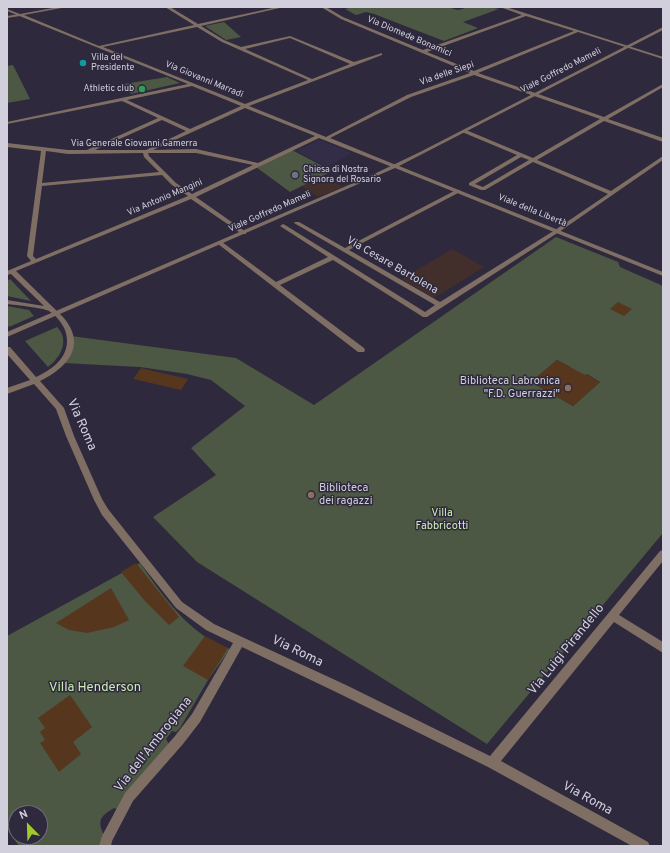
<!DOCTYPE html>
<meta charset="utf-8">
<style>
body{margin:0}
#map{position:relative;width:670px;height:853px;overflow:hidden;background:#2e293d;font-family:Overpass,sans-serif}
canvas{display:block}
.frame{position:absolute;inset:0;border:8px solid #d2cfdd;pointer-events:none}
.north{position:absolute;left:8px;top:805px;width:40px;height:40px;box-sizing:border-box;background:#2e293d;border:1px solid #706b7d;border-radius:50%;rotate:337deg;font-size:11px;font-weight:700;line-height:16px;text-align:center;color:#d2cfdd}
.north::after{content:'';display:block;margin:auto;width:14px;height:18px;background:#9fca2e;clip-path:polygon(50% 0,100% 100%,50% 72%,0 100%)}
</style>
<div id="map">
<canvas width="670" height="853"></canvas>
<div class="frame"></div>
<div class="north">N</div>
</div>
<script>
const c = document.querySelector('canvas').getContext('2d');
c.lineJoin = 'round';
function paint(path, color) { c.fillStyle = color; c.fill(path, 'evenodd'); }
function trace(path, color, width, dash) { c.strokeStyle = color; c.lineWidth = width; c.lineCap = dash ? 'butt' : 'round'; c.setLineDash(dash || []); c.stroke(path); }
function label(font, color, halo, rows, align = 'center') {
  c.font = font + ' Overpass,sans-serif'; c.lineWidth = 3; c.setLineDash([]); c.textBaseline = 'middle'; c.strokeStyle = halo; c.fillStyle = color; for (const [text, x, y, turn = 0] of rows) {
    c.save(); c.translate(x, y); c.rotate((+turn || 0) * Math.PI / 180); c.textAlign = isNaN(turn) ? turn : align; if (halo) c.strokeText(text, 0, 0); c.fillText(text, 0, 0); c.restore();
  }
}
const built = new Path2D(`
 M319 140 352 153 327 167 297 151Z`);
const education = new Path2D(`
 M323 175 343 187 318 197 301 186 304 185 302 183Z
 M452 249 484 267 434 298 402 279Z`);
const green = new Path2D(`
 M353 7H448C462 12 457 9 470 7 479 6 490 7 499 9L463 22 478 28 444 41 374 14 366 12 356 15 345 9Z
 M224 22 241 37 226 40 205 26Z
 M13 65 30 99 7 103V66Z
 M167 77 180 83 131 94 124 84Z
 M292 150 332 171 290 192 256 167Z
 M556 237 618 262 620 267 663 286V533L487 744 197 562 153 517 216 475 191 448 245 406 211 380 187 374 140 367 63 363 71 336 236 358 314 405ZM557 360 570 367 580 379 587 374 600 382 573 406 531 382Z
 M10 279 31 301 7 296V281Z
 M7 306 29 310 34 316 9 327 7 324Z
 M57 327C70 340 61 357 48 367L25 341Z
 M140 563C159 590 177 617 204 636 212 641 221 645 230 649L208 680 180 728 176 732 172 731 166 739 170 746 119 810 114 808C100 816 97 821 104 835L100 846H19L7 829V636ZM16 813H40V837H16Z`);
const building = new Path2D(`
 M618 302 632 309 624 316 610 309Z
 M557 360 585 375 586 374 600 382 573 406 531 382Z
 M141 368 188 379 181 390 133 379Z
 M136 563 179 617 169 625 145 601 121 572Z
 M111 588 129 620 114 627 87 633 69 630 56 623Z
 M205 636 228 648 208 680 183 666Z
 M70 695 92 727 73 742 81 754 59 772 40 743 45 740 40 732 45 728 38 718Z`);
const pedestrian = new Path2D(`
 M19 14 20 16 7 18V16Z`);
const minor = new Path2D(`
 M58 7H67L24 15 99 46 194 25 165 7H170L198 24 277 7H284L201 26 224 40 241 47 290 36 354 62 382 53V55L249 106 326 137 407 95 470 73 341 19 321 7H326L343 17 423 50 522 15 500 7H506L663 57V59L578 32 478 73 604 117 663 84V87L608 119 663 138V142L604 121 537 160 611 191 663 156V160L559 232 427 317H423L333 260 280 285 364 348 365 350 364 352H358L218 244V242H222L276 282 328 257 280 226 283 224 285 225 425 312 435 305 294 223 295 222H299L345 248 456 190H460V192L349 250 440 302 555 230 608 194 533 162 485 190H481L469 185V183L517 155 462 132V130H466L533 158 600 119 474 75 411 97 330 138 396 165V167H392L319 138 196 197 246 232V234H242L191 199 16 271 64 318C87 346 67 368 40 381L64 408 74 436 102 499 108 509 182 602 214 624 346 685 490 756 660 551 663 550V561L619 615 663 642V653L614 622 501 761 648 842 650 846H632L488 767 338 693 242 647 200 722 183 744 133 801 112 841 111 846H99L102 836 125 793 175 736 192 714 233 643 206 630 176 608 102 515 94 500 66 436 56 409 34 384 7 394V388L30 380 7 354V347H10L36 377C56 368 73 353 65 330 62 323 56 315 49 311 44 308 15 305 7 304V300L44 306 11 274 7 275V271L31 261 27 256 41 151 7 147V143L68 150H87L158 118 122 101 7 124V122L188 84 7 11V9L20 14ZM526 16 574 31 474 71 427 52ZM197 27 222 42 308 80 245 104 103 47ZM290 38 350 64 312 79 245 49ZM192 86 241 106 190 129 127 100ZM245 108 315 136 258 163 196 149 153 150ZM162 120 186 131 146 150H95ZM46 151 68 154 143 153 144 157 159 172 42 183ZM148 153H196L253 165 192 194 176 183 149 156ZM521 157 529 160 483 187 475 184ZM162 175 172 185 188 196 36 259 33 256 42 186Z`);
const tertiary = new Path2D(`
 M663 27V30L399 166 663 272V276L395 168 7 337V332L372 175 420 152Z`);
const markers = [
 [83,63,4,"#0f9aa8"],
 [142,89,4,"#2e9e5b"],
 [295,175,4,"#6b7280"],
 [568,388,4,"#8d6e63"],
 [311,495,4,"#8d6e63"]
];
const farStreetnames = [
 ["Via Diomede Bonamici",409,37,23],
 ["Viale Goffredo Mameli",561,71,-27],
 ["Via delle Siepi",447,74,-19],
 ["Via Giovanni Marradi",204,80,22],
 ["Via Generale Giovanni Gamerra",134,144],
 ["Via Antonio Mangini",165,198,-23],
 ["Viale della Libertà",532,211,22],
 ["Viale Goffredo Mameli",270,212,-24]
];
const farPoinames = [
 ["Villa del",91,58],
 ["Presidente",91,68],
 ["Athletic club",134,89,"right"],
 ["Chiesa di Nostra",303,170],
 ["Signora del Rosario",303,180]
];
const streetNames = [
 ["Via Cesare Bartolena",392,266,30]
];
const poiNames = [
 ["Biblioteca Labronica",560,382],
 ["\"F.D. Guerrazzi\"",560,395],
 ["Biblioteca",319,489,"left"],
 ["dei ragazzi",319,502,"left"]
];
const parkNames = [
 ["Villa",442,514],
 ["Fabbricotti",442,527]
];
const nearStreetnames = [
 ["Via Roma",81,425,66],
 ["Via Luigi Pirandello",567,650,-51],
 ["Via Roma",297,652,26],
 ["Via dell'Ambrogiana",154,745,-52],
 ["Via Roma",587,799,29]
];
const nearParknames = [
 ["Villa Henderson",95,688]
];
paint(built, '#342d48');
paint(education, '#422f2b');
paint(green, '#4c5843');
paint(building, '#56361d');
paint(pedestrian, '#7f6e63');
paint(minor, '#7f6e63');
paint(tertiary, '#7f6e63');
for (const [x, y, r, color] of markers) { const dot = new Path2D(); dot.arc(x, y, r, 0, 2 * Math.PI); c.fillStyle = color; c.fill(dot); trace(dot, '#2e293d', 1.5); }
label('9px', '#d2cfdd', '#2e293d', farStreetnames);
label('9px', '#d2cfdd', '#2e293d', farPoinames, 'left');
label('11px', '#d2cfdd', '#2e293d', streetNames);
label('11px', '#d2cfdd', '#2e293d', poiNames, 'right');
label('11px', '#caeeb0', '#2e293d', parkNames);
label('13px', '#d2cfdd', '#2e293d', nearStreetnames);
label('13px', '#caeeb0', '#2e293d', nearParknames);
</script>
